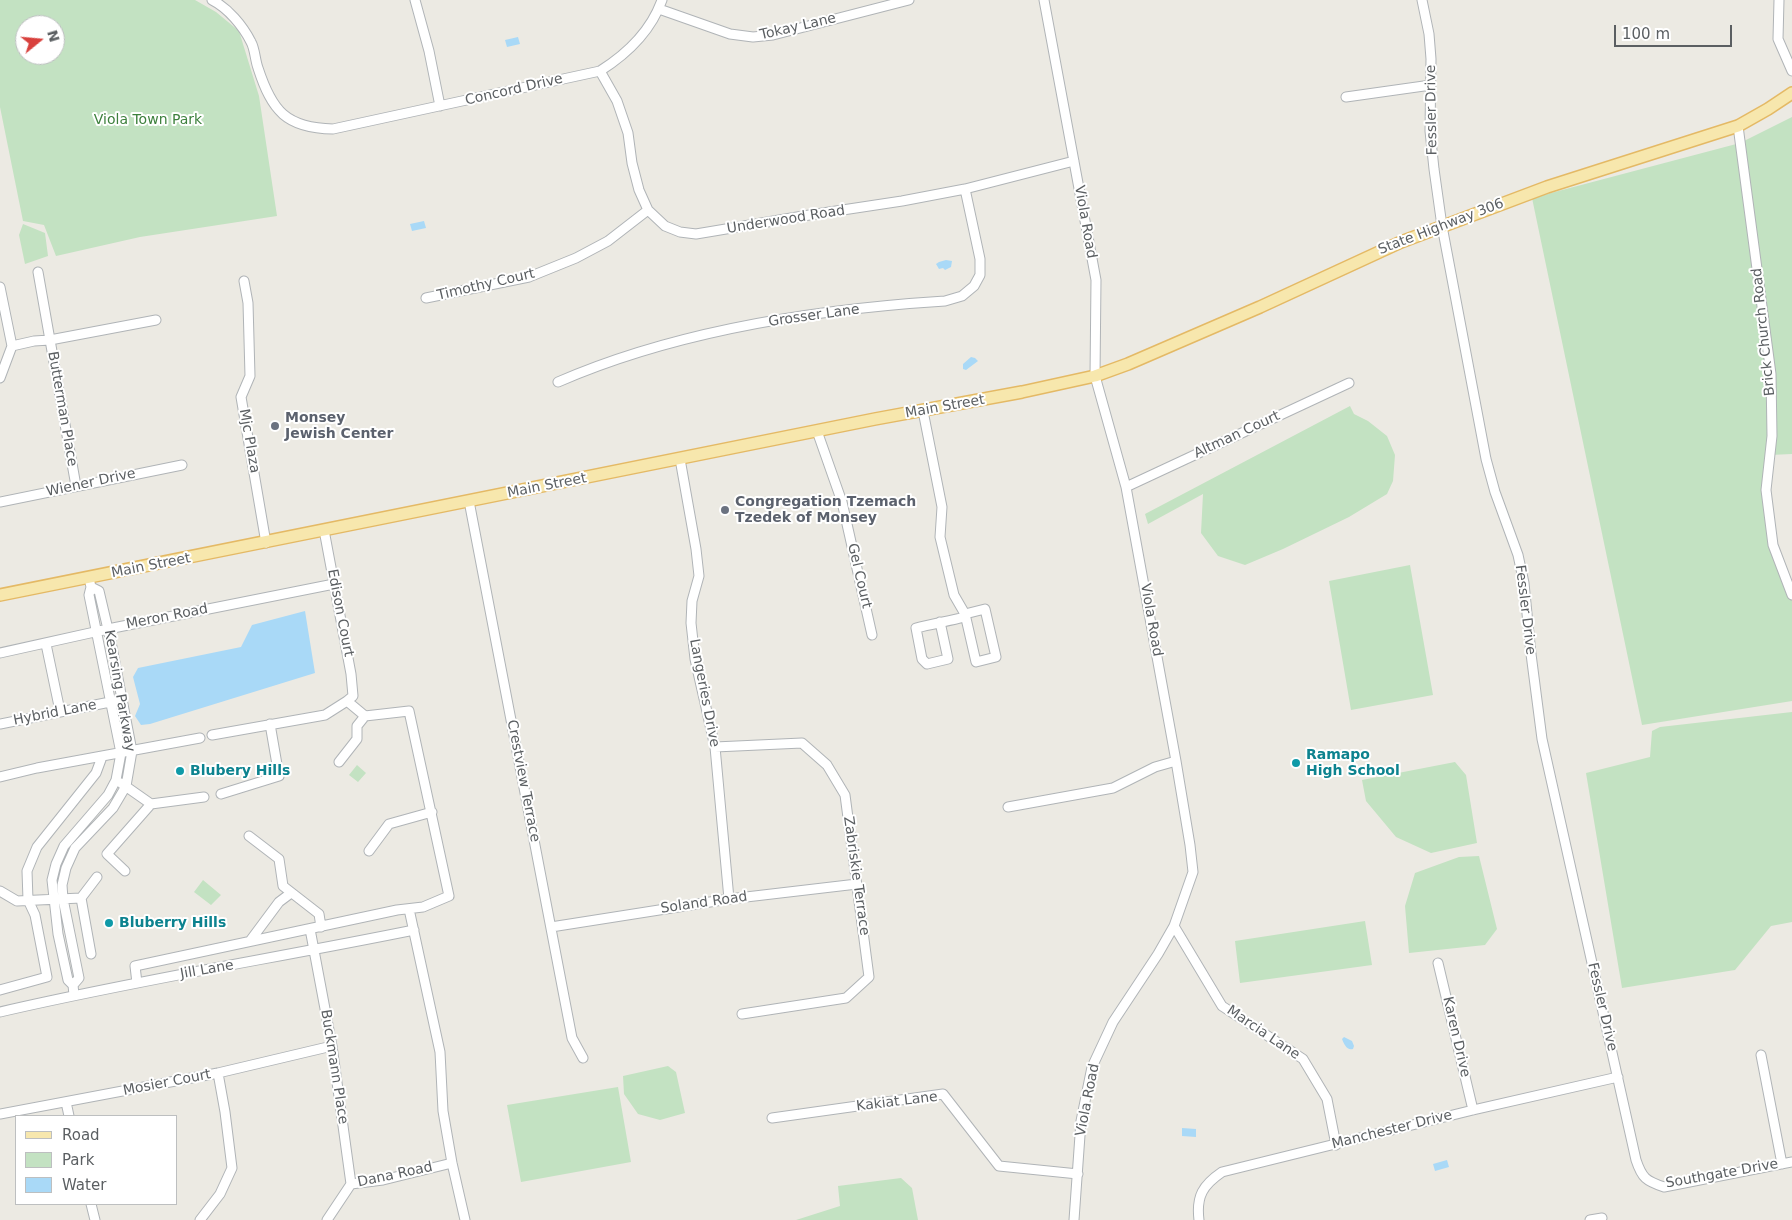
<!DOCTYPE html>
<style>
body{margin:0}
#map{position:relative;width:1792px;height:1220px;overflow:hidden;background:#eceae3;font-family:"DejaVu Sans",sans-serif}
canvas{display:block}
.legend{position:absolute;left:15px;top:1115px;width:162px;height:90px;box-sizing:border-box;background:#fff;border:1px solid #bdbfc0;margin:0;padding:6px 9px;list-style:none;font-size:15px;color:#5b5f62}
.legend li{display:flex;align-items:center;gap:10px;height:25px}
.legend b{width:25px;border:1px solid #bdbfc0}
.north{position:absolute;left:15px;top:15px;width:50px;height:50px;box-sizing:border-box;background:#fff;border:1px solid #bdbfc0;border-radius:50%;rotate:73deg;font-size:14px;font-weight:700;line-height:20px;text-align:center;color:#5b5f62}
.north::after{content:'';display:block;margin:auto;width:18px;height:22px;background:#d8413d;clip-path:polygon(50% 0,100% 100%,50% 72%,0 100%)}
.scale{position:absolute;left:1614px;top:25px;width:118px;height:22px;box-sizing:border-box;border:2px solid #5b5f62;border-top:0;padding-left:6px;font-size:15px;line-height:18px;white-space:nowrap;color:#5b5f62;-webkit-text-stroke:4px #fff;paint-order:stroke}
</style>
<div id="map">
<canvas width="1792" height="1220"></canvas>
<ul class="legend">
<li><b style="height:6px;background:#f7e7ad"></b>Road</li>
<li><b style="height:14px;background:#c3e2c2"></b>Park</li>
<li><b style="height:14px;background:#a9d9f7"></b>Water</li>
</ul>
<div class="north">N</div>
<div class="scale">100 m</div>
</div>
<script>
const c = document.querySelector('canvas').getContext('2d');
c.lineJoin = 'round';
function paint(path, color) { c.fillStyle = color; c.fill(path, 'evenodd'); }
function trace(path, color, width, dash) { c.strokeStyle = color; c.lineWidth = width; c.lineCap = dash ? 'butt' : 'round'; c.setLineDash(dash || []); c.stroke(path); }
function label(font, color, halo, rows, align = 'center') {
  c.font = font + ' "DejaVu Sans",sans-serif'; c.lineWidth = 4; c.setLineDash([]); c.textBaseline = 'middle'; c.strokeStyle = halo; c.fillStyle = color; for (const [text, x, y, turn = 0] of rows) {
    c.save(); c.translate(x, y); c.rotate((+turn || 0) * Math.PI / 180); c.textAlign = isNaN(turn) ? turn : align; if (halo) c.strokeText(text, 0, 0); c.fillText(text, 0, 0); c.restore();
  }
}
const green = new Path2D(`
 M0 0H195L216 12 239 31 259 96 277 216 140 237 56 256 44 225 23 221 0 107ZM25 25H55V55H25Z
 M1792 117V454L1770 455 1766 490 1773 545 1792 595V701L1642 725 1532 198 1740 143Z
 M23 224 45 233 48 256 25 264 19 235Z
 M1350 406 1354 414 1368 421 1387 436 1395 455 1393 481 1387 494 1349 517 1283 549 1245 565 1218 556 1201 533 1203 494 1148 524 1145 514Z
 M1410 565 1433 695 1351 710 1329 581Z
 M1792 712V922L1771 926 1735 970 1622 988 1586 773 1650 757 1652 731 1660 727Z
 M1455 762 1466 775 1477 843 1431 853 1396 837 1366 801 1362 780Z
 M357 765 366 773 358 782 349 775Z
 M1479 856 1497 929 1485 945 1409 953 1405 906 1415 873 1459 857Z
 M203 880 221 895 211 905 194 892Z
 M1365 921 1372 965 1240 983 1235 941Z
 M668 1066 676 1072 685 1113 660 1120 638 1114 624 1094 623 1076Z
 M618 1087 631 1162 521 1182 507 1105Z
 M901 1178 912 1188 918 1220H796L840 1206 838 1186Z`);
const water = new Path2D(`
 M518 37 520 44 507 47 505 40Z
 M424 221 426 228 412 231 410 224Z
 M946 260 952 261 951 267 945 270 943 268 939 269 936 264 939 262Z
 M971 357 975 358 978 361 966 370 963 369V364Z
 M305 611 315 673 150 724 141 725 135 716 140 704 133 677 138 668 241 647 252 625Z
 M1344 1037 1352 1041 1354 1046 1353 1049C1347 1051 1344 1044 1342 1039Z
 M1182 1128 1196 1129V1137L1182 1136Z
 M1447 1160 1449 1167 1435 1171 1433 1164Z`);
const minor = new Path2D(`
 M212 0C228 8 243 26 251 42 255 49 255 60 258 68 272 111 286 128 333 129L600 71C627 54 651 31 662 0
 M415 0 429 51 440 106
 M1044 0 1096 280 1095 376 1126 487 1176 761 1190 845 1193 872 1174 926 1158 954 1113 1022 1092 1067 1081 1121 1074 1220
 M1422 0 1429 34 1431 59 1430 131 1434 169 1442 226 1486 459 1495 492 1518 555 1524 583 1531 654 1542 739 1636 1160C1642 1178 1646 1181 1664 1187L1792 1162
 M1779 0 1778 39 1792 71
 M659 9 730 34 753 37 773 35 909 0
 M600 71 617 101 628 133 632 163 639 190 648 210 665 226 680 232 696 234 714 231 803 216 902 201 965 189 1074 161
 M1346 97 1431 85
 M1738 126 1771 374 1772 436 1766 490 1773 545 1792 595
 M38 272 50 340 156 320
 M244 281 248 303 250 376 241 397 266 543
 M426 298 529 277 576 258 608 241 648 210
 M12 346 34 341 50 340 76 486
 M0 378 12 346 0 287
 M558 382C675 331 818 309 945 301L962 296 974 286 980 275V259L965 189
 M923 411 942 507 940 537 954 595 965 614 985 609 996 657 976 662 965 614
 M817 431 842 502 872 635
 M680 459 696 549 699 576 692 601 691 623 695 659 715 747 729 899
 M1126 487 1349 383
 M469 501 572 1038 583 1058
 M0 502 182 465
 M940 622 948 659 927 664 922 659 916 628C932 624 949 621 965 617
 M46 644 60 711
 M0 653 108 629 334 584
 M0 724 115 701
 M212 735 325 715 347 701
 M715 747 802 743 827 765 845 795 869 977 846 998 742 1014
 M339 762 357 739V726L365 716
 M0 777 37 768 200 738
 M121 783 151 804 204 797
 M221 794 279 776 270 724
 M1008 807 1113 788 1155 767 1176 761
 M249 836 279 859 283 886 319 914 321 927
 M369 851 389 824 432 812
 M125 871 107 854 151 804
 M0 891 17 901 81 898 97 877
 M81 898 91 954
 M409 909 440 1052 443 1111 452 1163 465 1220
 M1174 926 1222 1006 1303 1059 1327 1099 1336 1145
 M551 927 729 899 857 884
 M310 929 332 1046 351 1184
 M250 941 279 902 291 893
 M1438 963 1473 1110
 M137 983 135 966 397 910 423 907 449 896 409 711 365 716 347 701 353 696 351 674 324 530
 M73 985 79 978 63 899 62 885 66 868 75 848 113 808 126 786 132 751 111 642 99 591 91 587
 M0 990 47 977 35 915 28 900 27 871 37 847 96 773 102 757
 M74 995 73 985 68 980 58 934 52 880 56 864 64 846 108 795 116 780 121 753 89 595 91 587 89 578
 M0 1012C137 980 276 958 414 930
 M1761 1055 1782 1164
 M66 1102 69 1116
 M0 1114 218 1073 332 1046
 M772 1118 943 1094 999 1166 1078 1174
 M91 1204 95 1220
 M200 1220 220 1194 232 1168 225 1112 218 1073
 M327 1220 351 1184 383 1180 452 1163
 M1199 1220C1196 1196 1203 1185 1222 1172L1473 1110 1618 1077
 M1590 1220 1602 1218`);
const major = new Path2D(`
 M0 595 875 419 1022 392 1095 376 1128 364 1260 307 1401 242 1547 187 1738 126 1768 109 1792 93`);
const markers = [
 [275,426,5,"#6b7280"],
 [725,510,5,"#6b7280"],
 [1296,763,5,"#0f9aa8"],
 [180,771,5,"#0f9aa8"],
 [109,923,5,"#0f9aa8"]
];
const streetNames = [
 ["Tokay Lane",798,27,-13],
 ["Concord Drive",514,90,-13],
 ["Fessler Drive",1432,110,-91],
 ["Underwood Road",786,220,-9],
 ["Viola Road",1085,222,80],
 ["State Highway 306",1441,227,-21],
 ["Timothy Court",486,285,-13],
 ["Grosser Lane",814,316,-8],
 ["Brick Church Road",1764,332,-96],
 ["Main Street",945,407,-10],
 ["Butterman Place",62,409,80],
 ["Altman Court",1237,435,-25],
 ["Mjc Plaza",249,441,80],
 ["Wiener Drive",91,483,-12],
 ["Main Street",547,486,-11],
 ["Main Street",151,566,-11],
 ["Gel Court",859,576,77],
 ["Fessler Drive",1525,610,83],
 ["Edison Court",340,613,79],
 ["Meron Road",167,617,-11],
 ["Viola Road",1151,620,80],
 ["Kearsing Parkway",119,691,80],
 ["Langeries Drive",704,693,79],
 ["Hybrid Lane",55,713,-11],
 ["Crestview Terrace",523,781,79],
 ["Zabriskie Terrace",856,876,82],
 ["Soland Road",704,903,-8],
 ["Jill Lane",207,970,-10],
 ["Fessler Drive",1602,1007,77],
 ["Marcia Lane",1263,1033,34],
 ["Karen Drive",1456,1037,77],
 ["Buckmann Place",334,1067,81],
 ["Mosier Court",167,1083,-11],
 ["Viola Road",1088,1100,-79],
 ["Kakiat Lane",897,1102,-7],
 ["Manchester Drive",1392,1130,-14],
 ["Southgate Drive",1722,1174,-10],
 ["Dana Road",395,1175,-12]
];
const parkNames = [
 ["Viola Town Park",148,120]
];
const worshipNames = [
 ["Monsey",285,418],
 ["Jewish Center",285,434],
 ["Congregation Tzemach",735,502],
 ["Tzedek of Monsey",735,518]
];
const cultureNames = [
 ["Ramapo",1306,755],
 ["High School",1306,771],
 ["Blubery Hills",190,771],
 ["Bluberry Hills",119,923]
];
paint(green, '#c3e2c2');
paint(water, '#a9d9f7');
trace(minor, '#b0b4b7', 11);
trace(major, '#e4b965', 14);
trace(minor, '#fff', 9);
trace(major, '#f7e7ad', 11);
for (const [x, y, r, color] of markers) { const dot = new Path2D(); dot.arc(x, y, r, 0, 2 * Math.PI); c.fillStyle = color; c.fill(dot); trace(dot, '#fff', 2); }
label('14px', '#5b5f62', '#fff', streetNames);
label('14px', '#3d803d', '#fff', parkNames);
label('bold 14px', '#5b616d', '#fff', worshipNames, 'left');
label('bold 14px', '#0d838f', '#fff', cultureNames, 'left');
</script>
